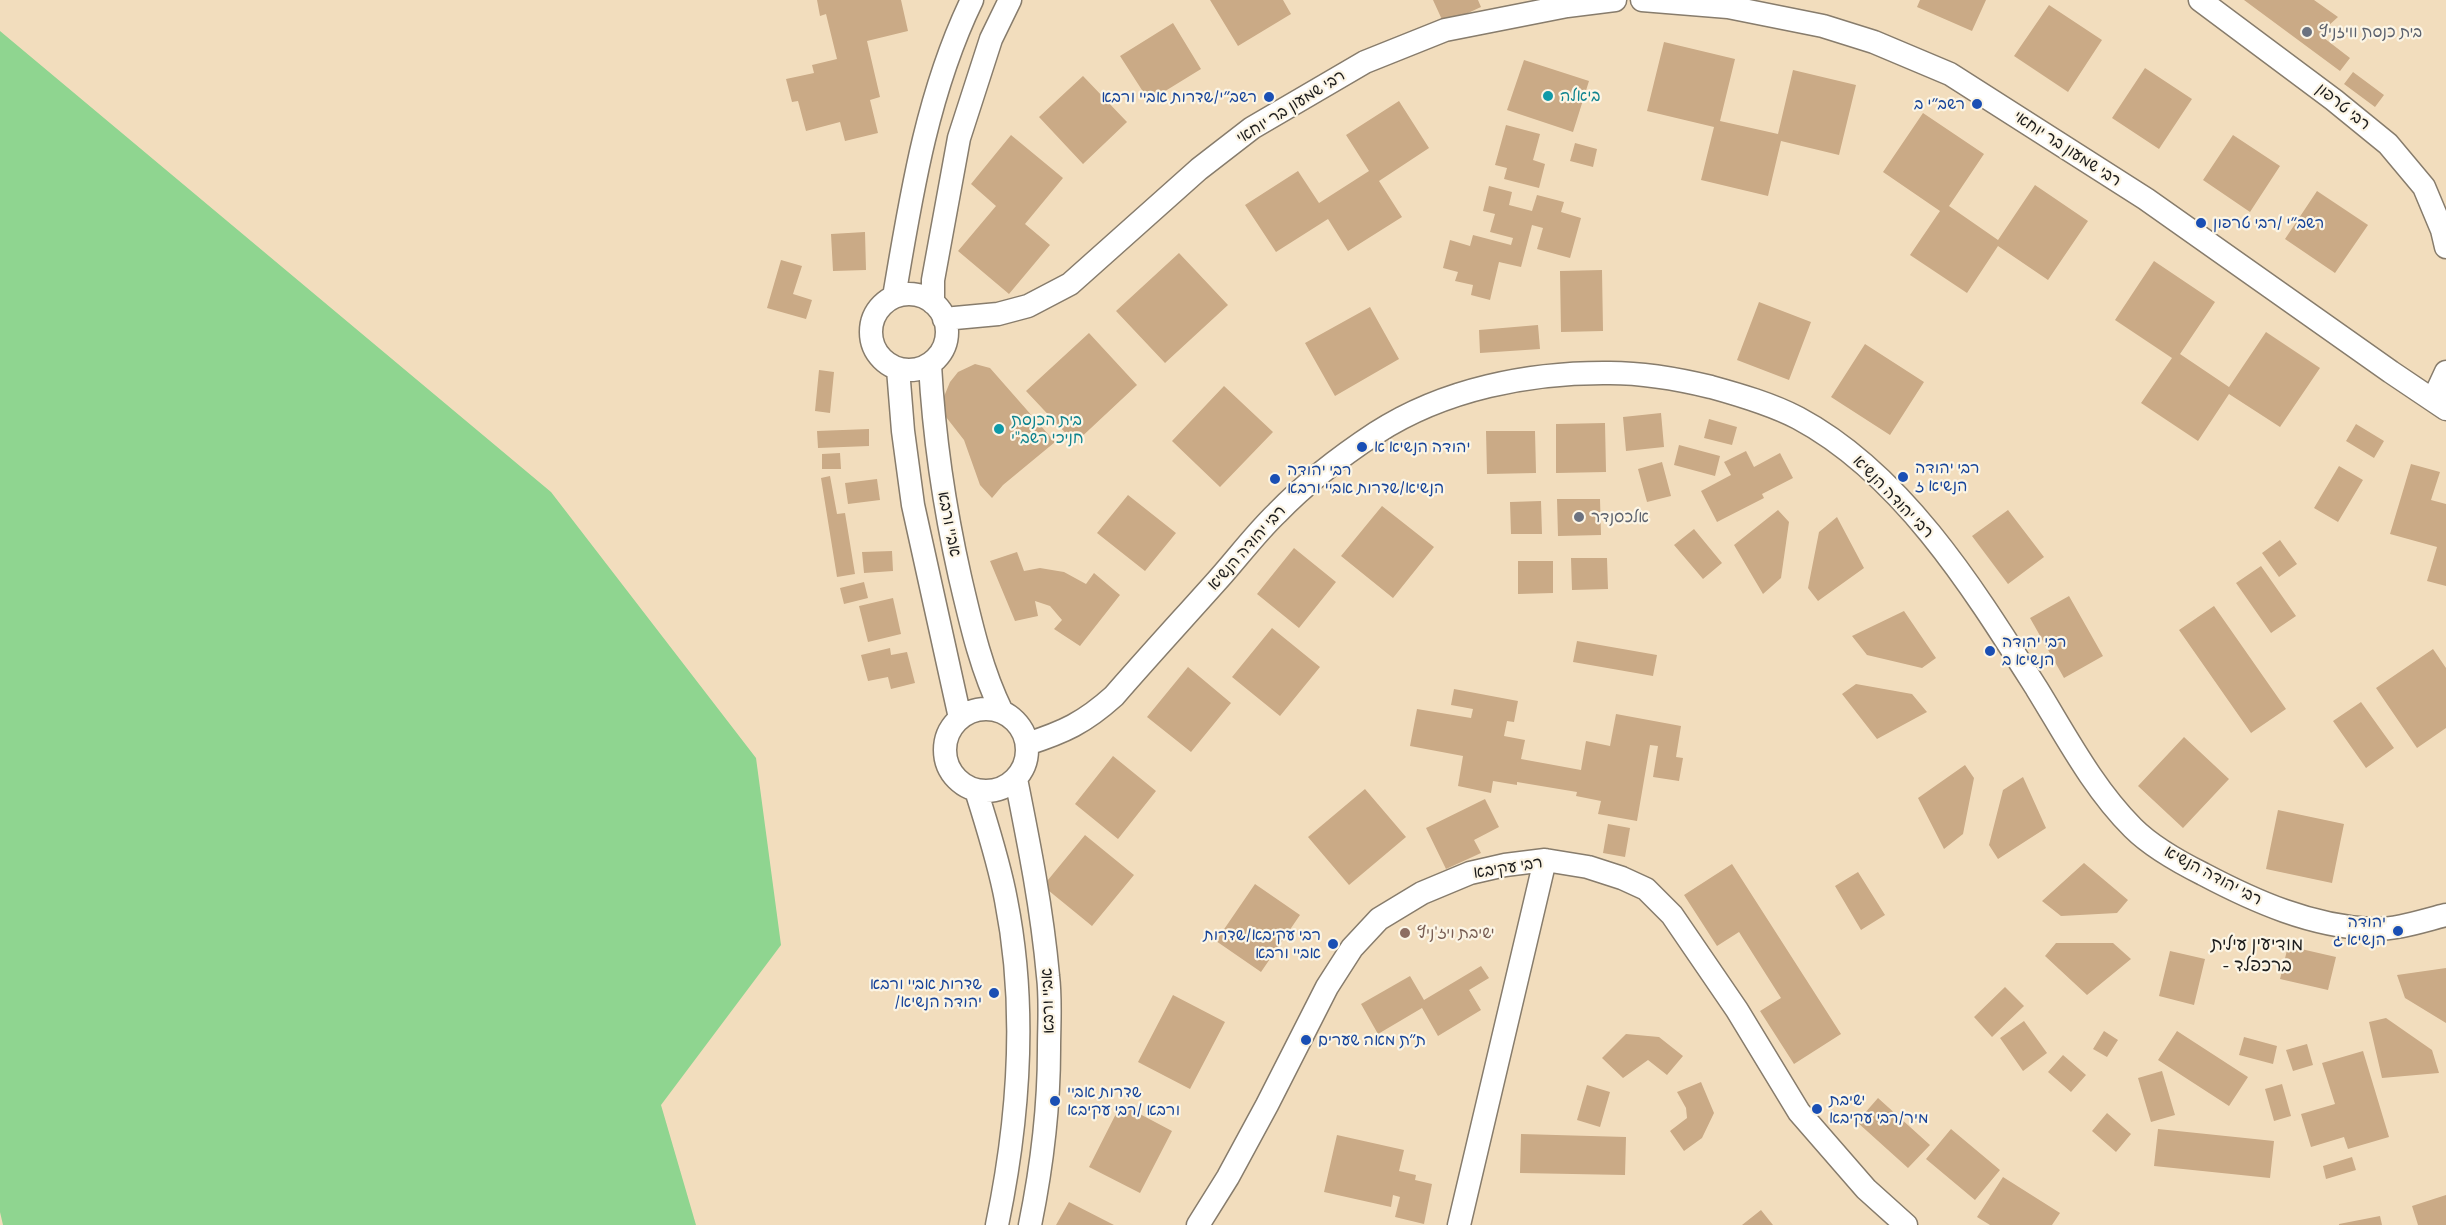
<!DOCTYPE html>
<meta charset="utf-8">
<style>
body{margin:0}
canvas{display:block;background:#f2ddbd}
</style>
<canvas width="2446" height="1225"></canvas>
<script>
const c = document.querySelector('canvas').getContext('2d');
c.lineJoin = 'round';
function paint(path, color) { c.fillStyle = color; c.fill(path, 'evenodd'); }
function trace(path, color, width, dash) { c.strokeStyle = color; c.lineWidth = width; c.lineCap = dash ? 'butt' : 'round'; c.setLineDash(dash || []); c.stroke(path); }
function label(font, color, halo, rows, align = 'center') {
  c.font = font + ' Delius,"Playpen Sans Hebrew",sans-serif'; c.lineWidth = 4.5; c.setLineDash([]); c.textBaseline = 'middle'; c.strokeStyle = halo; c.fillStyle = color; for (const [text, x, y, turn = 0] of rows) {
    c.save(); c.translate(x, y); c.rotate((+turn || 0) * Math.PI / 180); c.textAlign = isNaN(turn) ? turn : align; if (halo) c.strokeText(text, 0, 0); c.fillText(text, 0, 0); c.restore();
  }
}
const green = new Path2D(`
 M0 31 551 492 756 758 781 945 661 1105 696 1225H3L0 1212Z`);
const building = new Path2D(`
 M817 0H901L908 31 867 41 880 97 870 100 878 133 845 141 840 122 806 131 798 101 792 102 786 79 814 73 812 65 837 59 826 14 820 16Z
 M1210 0H1283L1291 14 1238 46Z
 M1433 0H1478L1481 7 1444 24Z
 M1920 0H1986L1972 31 1917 7Z
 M2244 0H2314L2338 17 2327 27 2324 38 2350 58 2340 71Z
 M2049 5 2102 40 2068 92 2014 56Z
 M1173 23 1201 69 1149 101 1120 56Z
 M1664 42 1735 59 1720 121 1778 134 1793 70 1856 85 1839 155 1781 141 1768 196 1701 180 1714 127 1647 111Z
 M1524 60 1589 81 1573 132 1507 110Z
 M2145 68 2192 99 2159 149 2112 118Z
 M2353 72 2384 95 2375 107 2344 84Z
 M1083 76 1127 122 1083 164 1039 117Z
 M1399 101 1429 148 1379 181 1402 217 1348 251 1328 219 1276 252 1245 205 1298 171 1319 203 1369 171 1346 135Z
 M1923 113 1984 154 1949 206 1998 240 2035 185 2088 221 2048 280 1998 246 1967 293 1910 255 1940 211 1883 172Z
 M1506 125 1540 134 1533 160 1545 164 1539 188 1504 179 1507 168 1495 165Z
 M1011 135 1063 178 1025 224 1050 245 1009 294 958 251 996 206 971 184Z
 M2233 135 2280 166 2250 212 2203 180Z
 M1575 143 1597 149 1593 167 1570 161Z
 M1489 186 1512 192 1509 205 1532 211 1537 195 1564 202 1561 212 1581 218 1570 258 1537 249 1543 228 1532 225 1521 267 1499 262 1490 300 1471 295 1473 285 1455 281 1458 272 1443 268 1450 240 1470 246 1473 235 1511 245 1513 238 1490 232 1495 214 1483 211Z
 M2317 191 2368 225 2335 273 2285 239Z
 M865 232 866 270 833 271 831 234Z
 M1179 253 1228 305 1165 363 1116 311Z
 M781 260 802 266 793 294 812 300 806 319 767 308Z
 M2154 261 2215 302 2180 354 2229 387 2266 332 2320 368 2280 427 2229 394 2198 441 2141 403 2172 358 2115 320Z
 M1602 270 1603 331 1561 332 1560 271Z
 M1759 302 1811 322 1789 380 1737 360Z
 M1370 307 1399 359 1335 396 1305 343Z
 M1538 325 1540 349 1480 353 1479 330Z
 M1089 333 1137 385 1075 443 1026 391Z
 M1865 344 1924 382 1890 435 1831 397Z
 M975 364 990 368 1055 442 1003 485 992 498 980 485 964 440 946 417 943 399 950 382 958 372Z
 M819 370 834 372 830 413 815 411Z
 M1224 386 1273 432 1220 487 1172 441Z
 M1661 413 1664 447 1626 451 1623 417Z
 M1709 419 1737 427 1732 445 1704 438Z
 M1605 423 1606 472 1556 473V424Z
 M2356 424 2384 441 2374 458 2346 441Z
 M869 429V446L818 448 817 431Z
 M1486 431H1535L1536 473 1487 474Z
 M1679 445 1720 456 1715 476 1674 465Z
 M1746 451 1754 467 1780 453 1793 478 1762 494 1764 498 1717 522 1701 491 1731 475 1724 462Z
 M840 453 841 469H822V454Z
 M1662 462 1671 496 1647 502 1638 469Z
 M2411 464 2440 472 2431 500 2446 504V586L2427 581 2437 547 2390 534Z
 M2339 466 2363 480 2338 522 2314 508Z
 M830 476 837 514 845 513 855 574 837 577 821 478Z
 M877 479 880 500 848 504 845 483Z
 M1128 495 1176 533 1145 571 1097 533Z
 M1557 499H1600L1601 535 1558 536Z
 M1541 501 1542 534H1511L1510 502Z
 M1382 506 1434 547 1393 598 1341 556Z
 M1778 510 1789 522 1781 578 1763 594 1734 545Z
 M2008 510 2044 557 2008 584 1972 536Z
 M1837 517 1864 568 1818 601 1808 588 1819 532Z
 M1694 529 1722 563 1703 579 1674 545Z
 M2280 540 2297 564 2279 577 2262 553Z
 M1294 548 1336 582 1299 628 1257 594Z
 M892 551 893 571 864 573 862 552Z
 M1017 552 1024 571 1040 568 1064 572 1086 584 1094 573 1120 595 1080 646 1054 629 1062 620 1050 606 1035 601 1038 616 1015 621 990 561Z
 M1571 558H1607L1608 589 1572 590Z
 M1518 561H1553V593L1518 594Z
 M2261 566 2296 616 2271 633 2236 583Z
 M864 582 868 598 844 604 840 588Z
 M2069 596 2103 656 2064 678 2030 618Z
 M893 598 901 634 868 642 859 606Z
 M2214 606 2286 709 2251 733 2179 630Z
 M1904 611 1936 658 1922 668 1867 655 1852 636Z
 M1272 628 1320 667 1280 716 1232 677Z
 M1577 641 1657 655 1653 676 1573 662Z
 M890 648 891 655 907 652 915 683 891 689 888 677 868 681 861 655Z
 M2433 649 2446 668V728L2417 748 2376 688Z
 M1188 667 1231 703 1191 752 1147 717Z
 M1856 684 1912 694 1927 712 1877 739 1842 694Z
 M1454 689 1518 701 1514 722 1507 721 1504 736 1525 740 1521 759 1581 770 1586 741 1610 746 1616 714 1681 726 1676 757 1683 758 1679 781 1653 777 1658 746 1650 745 1637 821 1598 814 1601 801 1576 796 1577 792 1517 782V785L1493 781 1491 793 1458 786 1463 756 1410 746 1417 709 1471 718 1473 709 1451 705Z
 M2361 702 2394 748 2366 768 2333 721Z
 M2184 737 2229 779 2183 828 2138 786Z
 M1113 756 1156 791 1118 839 1075 804Z
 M1965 765 1974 778 1963 834 1944 849 1918 798Z
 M2023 777 2046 828 1998 859 1989 845 2003 790Z
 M1365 789 1406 837 1349 885 1308 837Z
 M1485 799 1499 827 1474 840 1481 853 1446 869 1426 828Z
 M2278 810 2344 824 2332 883 2266 869Z
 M1608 824 1630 828 1625 857 1603 853Z
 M1085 835 1134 875 1092 926 1043 886Z
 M2084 863 2128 900 2117 913 2061 916 2042 901Z
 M1732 864 1841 1034 1794 1064 1760 1011 1781 998 1739 932 1717 946 1684 895Z
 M1858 872 1885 915 1861 930 1835 886Z
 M1255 884 1300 915 1261 972 1216 941Z
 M2056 943H2113L2131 959 2087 995 2045 956Z
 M2288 946 2336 957 2328 990 2280 979Z
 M2170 951 2205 959 2194 1005 2159 996Z
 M1481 966 1489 978 1469 990 1481 1010 1438 1036 1422 1008 1378 1034 1361 1004 1410 976 1424 1000Z
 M2446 968V1023L2405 998 2397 975Z
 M2005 987 2024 1006 1992 1037 1974 1017Z
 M1173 995 1225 1022 1190 1089 1138 1062Z
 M2386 1018 2432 1050 2439 1073 2382 1078 2369 1022Z
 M2024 1021 2047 1053 2023 1071 2000 1038Z
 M2104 1031 2118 1040 2107 1057 2093 1049Z
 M2177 1031 2248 1077 2229 1106 2158 1060Z
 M1626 1034 1659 1037 1683 1056 1667 1075 1648 1060 1623 1078 1602 1058Z
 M2244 1037 2277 1046 2273 1064 2239 1055Z
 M2307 1044 2313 1065 2293 1071 2286 1050Z
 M2363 1051 2389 1137 2348 1149 2344 1137 2311 1147 2301 1114 2335 1104 2322 1063Z
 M2063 1055 2086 1075 2071 1092 2048 1072Z
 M2162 1071 2175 1115 2151 1122 2138 1078Z
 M1701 1082 1714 1113 1702 1138 1684 1151 1670 1131 1687 1118 1686 1108 1677 1092Z
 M2282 1084 2291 1116 2274 1121 2265 1089Z
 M1587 1085 1610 1092 1600 1127 1577 1120Z
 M1878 1098 1930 1145 1908 1168 1857 1122Z
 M1121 1104 1172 1131 1140 1193 1089 1167Z
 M2107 1113 2131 1134 2116 1152 2092 1131Z
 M1951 1129 2000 1170 1975 1200 1926 1159Z
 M2158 1129 2274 1141 2270 1178 2154 1166Z
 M1521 1134 1626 1137 1625 1175 1520 1173Z
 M1337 1135 1404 1150 1399 1171 1416 1175 1415 1180 1432 1184 1424 1224 1395 1217 1400 1197 1393 1195 1391 1207 1324 1192Z
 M2352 1157 2356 1170 2326 1179 2323 1166Z
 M2003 1177 2060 1213 2052 1225H1990L1977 1217Z
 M2446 1195V1225H2418L2412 1206Z
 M1069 1202 1114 1225H1056Z
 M1761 1210 1773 1225H1742Z
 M2380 1216 2382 1225H2339V1224Z`);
const minor = new Path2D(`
 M1642 0 1728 7 1823 26 1874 42 1950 74 2146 199 2391 372 2446 409
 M2200 0 2334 100 2388 144 2424 187 2442 230 2446 247
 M871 332a38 38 0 1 1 76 0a38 38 0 1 1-76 0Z
 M894 297C911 196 927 93 972 0
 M933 303V280L959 138 991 39 1010 0
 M944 319 998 314 1028 306 1070 284 1199 169 1252 128 1365 62 1445 30 1567 6 1615 0
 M930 365C934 437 944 506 960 577 971 624 981 669 1002 712
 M898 369 903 431 913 505 960 718
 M2433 400 2446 372
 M945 750a41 41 0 1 1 82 0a41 41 0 1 1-82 0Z
 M1027 744C1064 732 1084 723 1114 696 1147 658 1181 621 1215 583 1236 560 1255 534 1277 513 1306 483 1341 456 1376 433 1444 389 1530 372 1610 373 1644 373 1678 379 1711 387 1740 395 1771 404 1798 418 1903 474 1975 591 2037 689 2066 736 2093 788 2133 828 2152 847 2179 862 2203 874 2256 902 2311 926 2371 929 2396 930 2422 921 2446 915
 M1016 779C1029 844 1042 909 1048 976 1051 1000 1049 1025 1049 1049 1049 1109 1042 1166 1030 1225
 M976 790C987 826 999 862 1006 900 1027 1006 1019 1119 997 1225
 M1198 1225 1228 1177 1267 1105 1327 987 1352 948 1379 919 1422 893 1470 873 1505 865 1545 860 1588 867 1622 878 1646 889 1672 915 1737 1010 1799 1112 1866 1189 1906 1225
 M1459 1225 1545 860`);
const markers = [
 [2307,32,6,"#6b7280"],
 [1548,96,6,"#0f9aa8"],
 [1269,97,6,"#1a4fb4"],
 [1977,104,6,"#1a4fb4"],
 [2201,223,6,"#1a4fb4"],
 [999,429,6,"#0f9aa8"],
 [1362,447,6,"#1a4fb4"],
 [1903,477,6,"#1a4fb4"],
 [1275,479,6,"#1a4fb4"],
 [1579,517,6,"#6b7280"],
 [1990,651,6,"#1a4fb4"],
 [2398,931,6,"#1a4fb4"],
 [1405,933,6,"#8d6e63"],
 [1333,944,6,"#1a4fb4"],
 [994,993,6,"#1a4fb4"],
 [1306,1040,6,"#1a4fb4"],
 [1055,1101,6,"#1a4fb4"],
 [1817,1109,6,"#1a4fb4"]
];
const worshipNames = [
 ["בית כנסת וויזניץ",2319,32],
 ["אלכסנדר",1591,517]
];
const cultureNames = [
 ["ביאלה",1560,96],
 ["בית הכנסת",1011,420],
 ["חניכי רשב\"י",1011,438]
];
const transitNames = [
 ["רשב״י/שדרות אביי ורבא",1257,97,"right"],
 ["רשב״י ב",1965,104,"right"],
 ["רשב״י /רבי טרפון",2213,223],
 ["יהודה הנשיא א",1374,447],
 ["רבי יהודה",1915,468],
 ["הנשיא ז",1915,486],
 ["רבי יהודה",1287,470],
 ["הנשיא/שדרות אביי ורבא",1287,488],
 ["רבי יהודה",2002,642],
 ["הנשיא ב",2002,660],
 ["יהודה",2386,922,"right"],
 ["הנשיא ג",2386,940,"right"],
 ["רבי עקיבא/שדרות",1321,935,"right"],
 ["אביי ורבא",1321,953,"right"],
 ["שדרות אביי ורבא",982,984,"right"],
 ["/יהודה הנשיא",982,1002,"right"],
 ["ת״ת מאה שערים",1318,1040],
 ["שדרות אביי",1067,1092],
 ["ורבא /רבי עקיבא",1067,1110],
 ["ישיבת",1829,1100],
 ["מיר/רבי עקיבא",1829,1118]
];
const streetNames = [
 ["רבי שמעון בר יוחאי",1291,107,-32],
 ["רבי טרפון",2343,107,39],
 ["רבי שמעון בר יוחאי",2067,149,33],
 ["רבי יהודה הנשיא",1893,497,46],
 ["אביי ורבא",949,524,79],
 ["רבי יהודה הנשיא",1247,548,-48],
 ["רבי עקיבא",1508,868,-9],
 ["רבי יהודה הנשיא",2213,876,28],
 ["אביי ורבא",1048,1001,-92]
];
const educationNames = [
 ["ישיבת ויז'ניץ",1417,933]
];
const neighbourhoodNames = [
 ["מודיעין עילית",2257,945],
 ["- ברכפלד",2257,966]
];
paint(green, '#8fd590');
paint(building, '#caaa86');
trace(minor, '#877c6c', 25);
trace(minor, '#fff', 22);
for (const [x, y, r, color] of markers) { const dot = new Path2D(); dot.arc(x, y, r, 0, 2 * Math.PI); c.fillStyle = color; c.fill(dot); trace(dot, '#fcf5e5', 2); }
label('16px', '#5b616d', '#fcf5e5', worshipNames, 'left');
label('16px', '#0d838f', '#fcf5e5', cultureNames, 'left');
label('16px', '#164399', '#fcf5e5', transitNames, 'left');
label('16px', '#1c1c1c', '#fcf5e5', streetNames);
label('16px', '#785e54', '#fcf5e5', educationNames, 'left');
label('18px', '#1c1c1c', '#fcf5e5', neighbourhoodNames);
</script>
